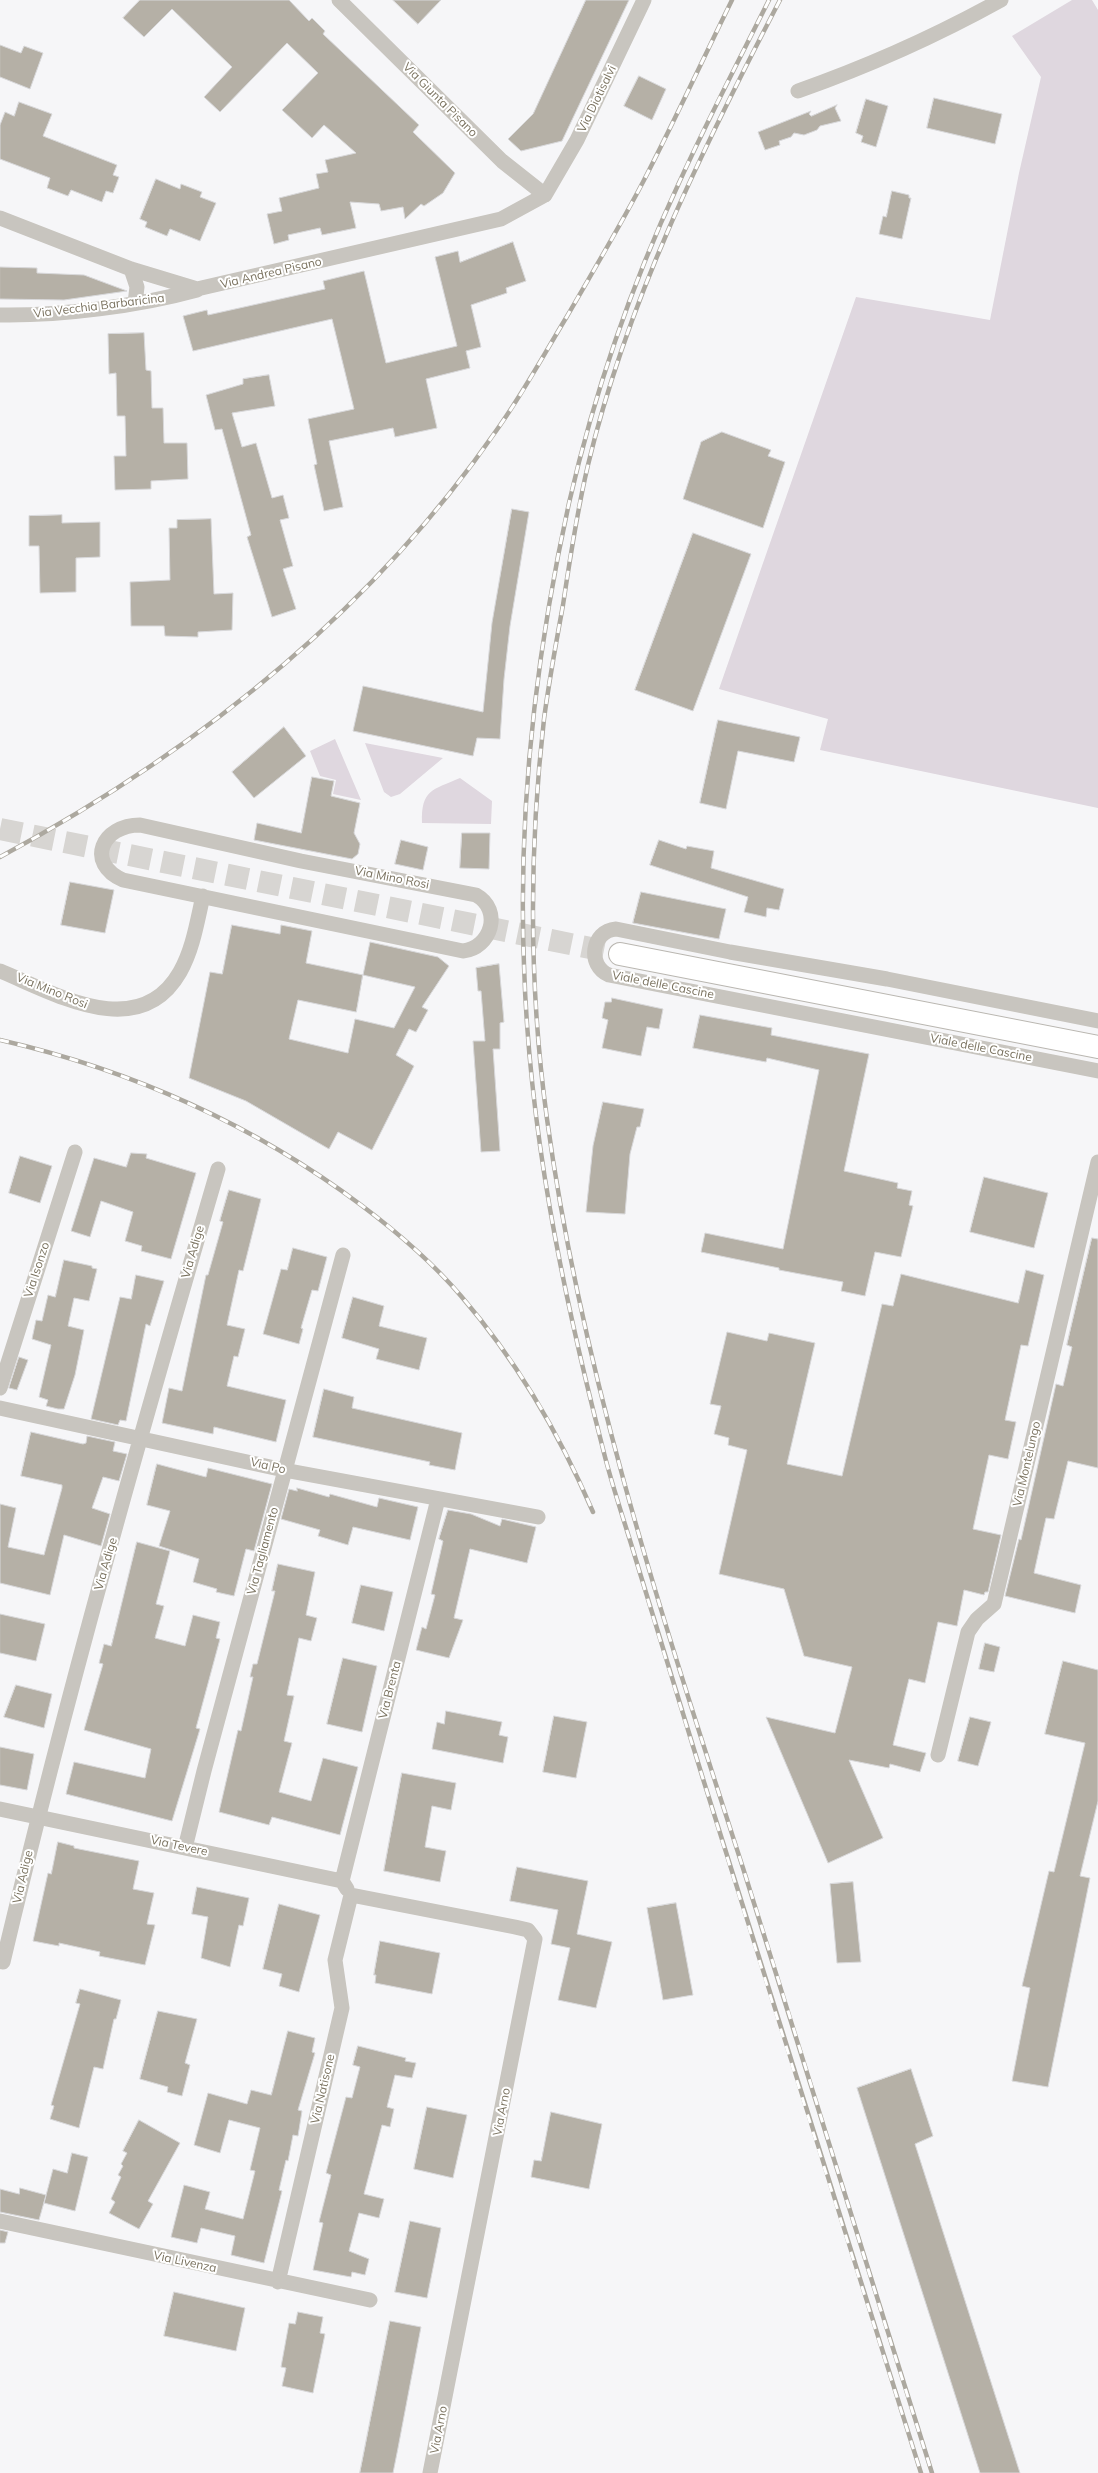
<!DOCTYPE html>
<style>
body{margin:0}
canvas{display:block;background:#f6f6f8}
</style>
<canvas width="1098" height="2473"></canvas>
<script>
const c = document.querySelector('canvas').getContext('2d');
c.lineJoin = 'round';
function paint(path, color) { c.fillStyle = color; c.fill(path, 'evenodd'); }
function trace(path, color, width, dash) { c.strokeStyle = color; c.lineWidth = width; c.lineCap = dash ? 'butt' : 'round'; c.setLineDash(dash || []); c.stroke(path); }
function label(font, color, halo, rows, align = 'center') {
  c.font = font + ' Mulish,sans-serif'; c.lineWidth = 4; c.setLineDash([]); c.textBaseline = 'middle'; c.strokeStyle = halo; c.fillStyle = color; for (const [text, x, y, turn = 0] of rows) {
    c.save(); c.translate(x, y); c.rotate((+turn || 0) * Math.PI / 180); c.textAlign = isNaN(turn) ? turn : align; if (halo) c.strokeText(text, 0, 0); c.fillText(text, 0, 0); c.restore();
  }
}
const green = new Path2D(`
 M1072 0H1092L1098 10V808L820 750 828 719 719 689 856 297 990 320 1019 173 1041 77 1012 36Z
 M335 739 361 800 333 794 336 780 320 776 310 751Z
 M365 743 443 758 400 794 391 797 384 792Z
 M460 778 492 801 491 824 422 823C421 789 433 790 460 778Z`);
const building = new Path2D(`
 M140 0H289L309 21 312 18 325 31 323 34 419 125 413 132 455 173 443 193 424 206 421 204 405 219 403 207 381 211 379 204 350 202 356 228 322 235 320 228 288 235 289 240 274 244 267 214 282 211 279 198 319 188 316 174 328 172 325 160 356 153 324 125 312 138 282 110 318 73 287 43 220 112 204 97 232 67 172 9 144 37 123 18Z
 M393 0H441L418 24Z
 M586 0H629L562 141 521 151 508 139 533 114Z
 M0 45 21 53 24 46 43 53 30 89 0 77Z
 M639 76 666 89 652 120 624 106Z
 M934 98 1002 114 995 144 927 128Z
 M866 99 888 106 876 147 861 142 863 136 856 133Z
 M19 102 52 114 43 136 117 165 113 175 119 177 113 193 106 191 102 202 71 190 68 196 47 188 50 178 0 159V125L5 112 14 116Z
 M837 105 835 108 841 121 820 126 817 130 804 135 794 133 791 137 779 141 780 145 765 150 758 132 811 111 809 114 811 116Z
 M156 179 180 189 181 184 202 192 200 197 216 203 200 241 170 229 167 236 145 227 147 222 140 219Z
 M892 191 909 195V198H911L902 239 879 234 883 216 886 217Z
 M513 242 526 281 506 288 507 293 471 305 481 347 466 351 470 368 426 379 437 428 395 437 393 428 329 441 343 507 324 511 314 465 317 464 308 419 354 409 332 319 193 351 183 316 207 310 208 315 325 289 323 281 364 271 386 363 457 346 435 257 458 251 460 262Z
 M0 267 37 268V273L84 275 127 291 64 300 0 299Z
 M144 333 146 370 151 371 152 408H163L164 443H187L188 479 151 481V489L115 490 114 456H126L125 416H117L116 373 109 374 108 334Z
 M269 375 275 406 232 413 242 447 256 443 272 498 283 495 289 518 280 520 293 566 283 569 296 609 272 617 247 537 251 535 222 429 215 430 206 395 243 384V379Z
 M722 432 771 450 768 456 785 462 763 528 683 499 701 442Z
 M512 509 529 512 510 626 504 679 500 739 477 738 473 756 353 731 363 686 483 712 492 623Z
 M62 515V523L100 522V557L76 558V592L40 593 39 546H29V516Z
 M211 519 214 594 233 593 232 630 198 632V637L165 636 164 626H131L130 582 170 580 169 528H177V520Z
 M693 533 751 554 693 711 635 690Z
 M718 720 800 737 794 762 738 751 726 809 700 803Z
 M284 727 306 756 254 798 232 772Z
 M312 777 334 781 331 796 360 803 354 833 360 844 358 854 352 859 254 840 257 823 301 833Z
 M462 833H490L489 869 460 868Z
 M401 840 428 847 423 870 395 864Z
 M659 840 686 849 687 846 714 851 711 868 784 889 779 910 767 908 766 917 744 912 748 897 650 865Z
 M70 882 114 890 105 933 61 925Z
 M641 892 726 909 719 939 633 923Z
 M232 925 280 934 281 925 312 931 306 963 363 975 370 942 438 957 449 966 422 1007 428 1010 416 1032 409 1029 396 1055 414 1066 372 1150 338 1132 329 1149 246 1101 189 1078 210 972 222 974ZM363 975 415 987 394 1028 355 1019 348 1053 289 1039 298 1000 356 1012Z
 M499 964 504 1022 500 1023V1049H493L500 1151 481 1152 473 1041H485L481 991H478L476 968Z
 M612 998 663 1009 659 1029 647 1027 641 1056 602 1048 608 1020 602 1018 605 1002H611Z
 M700 1015 772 1028 771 1035 869 1054 844 1171 898 1183 897 1188 912 1191 909 1205 913 1206 901 1257 875 1252 865 1296 841 1291 843 1282 779 1270V1268L701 1252 705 1233 783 1249 819 1070 767 1058 766 1062 693 1048Z
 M603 1102 644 1109 640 1127H637L630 1154 625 1214 586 1212 593 1146Z
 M131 1153 147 1154 146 1158 196 1173 171 1259 141 1251 142 1246 125 1241 133 1212 101 1201 90 1237 71 1231 94 1158 126 1167Z
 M20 1156 52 1166 40 1203 9 1193Z
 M984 1177 1048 1193 1034 1248 970 1232Z
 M229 1190 261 1199 243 1271 239 1270 227 1325 245 1329 238 1357 234 1356 227 1386 286 1400 276 1442 214 1427 213 1434 162 1423 169 1388 182 1391 206 1275H208L223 1222 220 1221Z
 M1092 1238 1098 1239V1468L1068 1461 1054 1519 1046 1518 1034 1573 1081 1585 1075 1613 1005 1596 1019 1539 1021 1540 1056 1384 1063 1386 1072 1347 1067 1345Z
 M293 1248 327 1257 318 1291 312 1290 301 1328 303 1329 299 1344 263 1334 281 1269 287 1270Z
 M64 1260 92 1266V1268L97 1269 89 1301 74 1298 68 1326 84 1330 75 1375 64 1409H58L46 1406 48 1400 39 1397 51 1345 32 1339 36 1320 42 1321 48 1295 55 1297Z
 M1026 1270 1044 1275 1028 1346 1021 1345 1005 1420 1016 1422 1008 1459 989 1455 973 1529 1001 1535 988 1592H985L984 1595 964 1590 957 1626 938 1622 925 1683 909 1679 893 1745 926 1753 920 1772 890 1764 889 1768 849 1760 883 1838 828 1863 766 1717 835 1733 852 1667 804 1656 784 1589 719 1574 747 1450 728 1445 729 1438 714 1434 721 1406 710 1404 727 1332 767 1341 769 1333 815 1343 787 1464 842 1476 882 1304 893 1306 901 1274 1018 1303Z
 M136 1275 164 1281 150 1326 146 1324 126 1421 120 1420 118 1425 91 1419 120 1297 131 1299Z
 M353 1297 384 1306 379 1326 427 1338 419 1370 376 1359 379 1349 342 1338Z
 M19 1357 28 1360 17 1390 9 1388Z
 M324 1389 354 1397 352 1408 462 1433 455 1470 429 1465 430 1462 313 1437Z
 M31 1432 83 1444 86 1443 87 1436 115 1442 113 1451 127 1454 119 1481 103 1477 92 1508 110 1514 101 1546 64 1535 50 1595 0 1583V1504L16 1508 8 1547 44 1555 62 1488V1485L21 1476Z
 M157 1464 206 1477 208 1468 272 1484 254 1551 246 1549 234 1596 216 1592 217 1589 193 1582 199 1559 159 1546 170 1511 147 1505Z
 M297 1488 329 1497 330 1494 377 1507 379 1498 418 1507 410 1540 353 1527 348 1545 318 1536 320 1530 281 1519 289 1489 297 1491Z
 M448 1510 471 1514 500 1526 502 1519 536 1527 527 1563 470 1549 454 1618 463 1620 449 1658 416 1650 422 1627 426 1629 435 1595 431 1594 443 1541 439 1539Z
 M137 1542 170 1551 156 1604 164 1606 155 1638 185 1646 193 1615 220 1622 216 1638 220 1639 196 1728 200 1729 172 1821 66 1794 74 1762 145 1778 151 1749 84 1730 103 1664 99 1663 104 1644 111 1646Z
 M278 1564 315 1572 306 1615 317 1618 311 1641 299 1638 287 1695 294 1696 284 1741 292 1743 279 1792 311 1801 323 1758 358 1767 340 1835 272 1817 269 1825 219 1812 238 1730 241 1731 253 1677H250L253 1664H257L275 1591H272Z
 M361 1585 393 1592 384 1631 352 1623Z
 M0 1614 45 1624 36 1661 0 1653Z
 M985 1643 1000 1647 994 1672 979 1669Z
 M343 1658 377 1666 362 1732 327 1724Z
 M1063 1661 1098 1670V1801L1080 1876 1090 1878 1048 2087 1012 2081 1030 1988 1022 1986 1049 1871 1054 1872 1085 1743 1045 1734Z
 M16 1685 52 1694 44 1728 4 1717Z
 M446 1711 502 1722 499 1735 508 1737 503 1763 432 1749 437 1722 444 1724Z
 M554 1716 587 1722 576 1778 543 1772Z
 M970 1717 991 1722 978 1766 958 1761Z
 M0 1747 34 1754 27 1790 0 1785Z
 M402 1773 456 1783 451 1810 432 1806 425 1847 446 1851 440 1882 384 1871Z
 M58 1842 74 1846V1848L139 1861 133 1889 154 1893 147 1924 155 1925 145 1965 99 1956 100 1952 59 1943V1946L33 1941 48 1873 51 1874Z
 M517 1867 588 1881 577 1934 612 1942 596 2008 558 2000 570 1948 551 1944 558 1910 510 1901Z
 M853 1882 861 1962 837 1963 830 1884Z
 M197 1887 249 1898 243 1926 239 1925 230 1967 201 1958 208 1917 192 1914Z
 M676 1903 693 1995 663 2000 647 1908Z
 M279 1904 320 1915 299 1992 279 1986 282 1974 263 1969Z
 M380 1941 440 1953 432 1994 375 1983 376 1975H374Z
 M80 1989 121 2000 116 2019H114L103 2069 94 2067 79 2128 50 2119 54 2106 51 2105 80 2004 76 2003Z
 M158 2011 197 2019 185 2063 190 2065 182 2096 167 2092 168 2087 140 2079Z
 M288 2031 315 2038 312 2052 315 2053 298 2110 302 2111 298 2136 293 2135 288 2161 286 2160 279 2190 282 2191 264 2263 231 2255 235 2236 201 2228 197 2243 171 2237 184 2185 210 2192 205 2209 243 2219 255 2171 250 2170 260 2128 229 2120 220 2153 194 2145 208 2093 247 2104 251 2090 271 2095Z
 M358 2046 406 2058 405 2061 416 2063 412 2078 395 2075 387 2107 394 2109 390 2127 382 2125 364 2194 384 2199 379 2218 359 2213 349 2251 369 2259 365 2275 352 2272 351 2277 313 2270 323 2223 319 2222 331 2175 326 2173 346 2097 352 2098 360 2067 353 2065Z
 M911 2069 933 2136 915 2144 1020 2473H980L857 2088Z
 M427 2107 467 2115 453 2178 414 2169Z
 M551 2112 602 2124 589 2189 531 2177 534 2160 541 2161Z
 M139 2120 180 2143 148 2201 153 2204 139 2229 109 2213 115 2202 111 2199 121 2177 118 2175 123 2166 121 2164 127 2153 123 2151Z
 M72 2153 88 2157 75 2211 44 2203 53 2169 67 2173Z
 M20 2188 46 2195 39 2220 0 2212V2189L19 2194Z
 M410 2221 441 2228 427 2298 395 2292Z
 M0 2230 8 2232 5 2243H0Z
 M174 2292 245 2308 236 2351 164 2336Z
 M298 2312 323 2317 320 2333 325 2334 313 2393 282 2386 286 2368 281 2367 289 2323 295 2324Z
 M390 2321 421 2327 398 2448 393 2473H360Z`);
const primaryTunnel = new Path2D(`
 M0 829 620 954`);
const minor = new Path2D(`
 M339 0 502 161 545 195
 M798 91C869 66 936 36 1001 0
 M0 218 131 269 197 289 501 219 545 195 577 140 644 0
 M131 269 137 287 135 303
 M0 315C60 316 139 306 197 290
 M140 825 301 861 476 895C503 910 491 948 463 951L123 880C85 863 102 825 140 825Z
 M0 971C54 993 139 1044 180 972 193 949 197 922 203 896
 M1098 1021 887 979 730 952 616 929C591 931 587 966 609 975L1098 1071
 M0 1388 75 1152
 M0 1408 284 1470 538 1517
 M938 1755 968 1632 977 1619 994 1604 1098 1162
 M0 1809 342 1881 347 1889
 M185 1848 204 1771 343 1255
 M342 1881 438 1499
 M351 1895 515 1927 528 1930 535 1939 430 2473
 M3 1962C66 1696 141 1432 218 1169
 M0 2221 370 2300
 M278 2282 342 2008 335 1960 351 1895`);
const primary = new Path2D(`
 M620 954 1098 1047`);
const rail = new Path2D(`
 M769 0C738 62 706 123 678 185 631 286 594 394 569 503 536 653 518 811 524 965 529 1129 562 1290 603 1449 612 1486 625 1523 636 1560 658 1634 681 1708 704 1782 775 2013 848 2243 921 2473
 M780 0C703 148 627 301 588 465 577 511 570 558 563 605 556 643 549 681 544 719 529 851 529 988 547 1119 582 1376 664 1623 743 1868 807 2069 868 2272 932 2473
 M0 857C195 752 369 614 496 431 522 395 543 356 566 318 592 273 619 228 643 182 674 122 702 61 732 0
 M0 1040C131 1070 254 1125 361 1205 397 1232 432 1262 461 1296 517 1361 559 1433 593 1512`);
const streetNames = [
 ["Via Diotisalvi",597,99,-64],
 ["Via Giunta Pisano",440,100,45],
 ["Via Andrea Pisano",271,273,-13],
 ["Via Vecchia Barbaricina",99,306,-7],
 ["Via Mino Rosi",392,878,11],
 ["Viale delle Cascine",663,985,11],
 ["Via Mino Rosi",52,991,22],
 ["Viale delle Cascine",981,1048,11],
 ["Via Adige",193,1252,-74],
 ["Via Isonzo",37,1270,-72],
 ["Via Montelungo",1027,1464,-77],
 ["Via Po",268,1466,13],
 ["Via Tagliamento",263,1551,-75],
 ["Via Adige",106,1564,-74],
 ["Via Brenta",390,1690,-76],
 ["Via Tevere",179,1846,12],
 ["Via Adige",23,1877,-77],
 ["Via Natisone",323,2089,-77],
 ["Via Arno",502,2112,-79],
 ["Via Livenza",185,2262,12],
 ["Via Arno",439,2430,-79]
];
paint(green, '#dfd7df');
paint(building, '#b5b0a6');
trace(building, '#d8d8da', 1);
trace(primaryTunnel, '#d7d5d2', 22, [22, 11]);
trace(primary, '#bab7b1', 24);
trace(minor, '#c8c5bf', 15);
trace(primary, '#fff', 22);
trace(rail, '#aca89f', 4.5);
trace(rail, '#fff', 3, [9]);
label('12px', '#7a725f', '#fff', streetNames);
</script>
